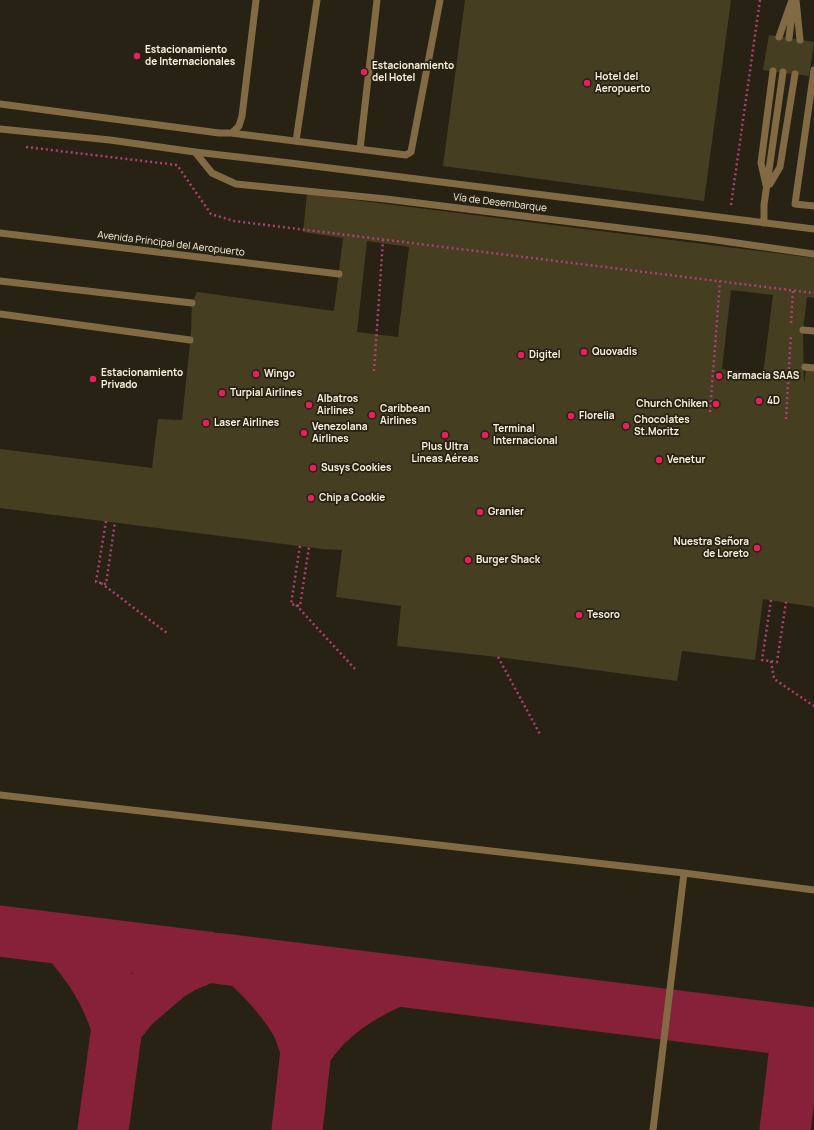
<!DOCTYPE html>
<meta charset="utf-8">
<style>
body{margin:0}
canvas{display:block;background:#272213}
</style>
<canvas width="814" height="1130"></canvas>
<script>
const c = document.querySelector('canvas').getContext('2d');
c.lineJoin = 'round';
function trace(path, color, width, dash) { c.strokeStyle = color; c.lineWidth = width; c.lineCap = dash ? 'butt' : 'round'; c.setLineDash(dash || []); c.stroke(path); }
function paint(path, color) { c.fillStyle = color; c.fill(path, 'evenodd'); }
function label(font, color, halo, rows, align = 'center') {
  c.font = font + ' Manrope,sans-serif'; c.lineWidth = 3.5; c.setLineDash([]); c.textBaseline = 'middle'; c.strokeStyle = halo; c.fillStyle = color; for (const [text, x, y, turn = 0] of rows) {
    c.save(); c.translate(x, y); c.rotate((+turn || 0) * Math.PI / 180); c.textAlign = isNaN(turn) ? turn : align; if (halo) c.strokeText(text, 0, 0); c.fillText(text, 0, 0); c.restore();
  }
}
const taxiway = new Path2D(`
 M0 931 814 1033
 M65 940C90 967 105 992 117 1027L121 997
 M244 962C265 981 284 1001 298 1027 301 1034 303 1043 306 1050 313 1042 320 1031 328 1024 348 1005 372 991 396 981
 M103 1130 117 1027 133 1007 169 976 184 967 208 957
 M297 1130 310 1015
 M785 1130 797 1031`);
const building = new Path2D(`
 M465 0H731L704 201 443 166Z
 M769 35 814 42 809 76 763 70Z
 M307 194 814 258V298L807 297 803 330 804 385 806 370 814 371V607L763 599 755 660 682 651 677 681 498 657 397 646 401 606 336 597 342 550 323 549 0 508V449L152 468 158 419 182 420 191 334 192 303 197 292 334 311 343 238 303 232ZM367 241 409 247 398 337 357 332ZM731 290 773 295 763 374 722 369Z`);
const path = new Path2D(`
 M26 147 177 165 211 214 234 221 814 293
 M731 205 760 0
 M791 323 793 290
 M374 371 383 240
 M710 412 720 281
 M786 419 791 334
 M106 521 96 582 106 584 115 522
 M300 546 291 604 300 606 309 547
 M101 583 167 633
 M771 600 762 660 777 662 786 602
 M296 605 355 669
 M498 657 541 736
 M771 661 774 679 814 706`);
const lane = new Path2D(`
 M796 0 800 40
 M779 37 792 0
 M789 38 793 7
 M814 70 795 204 814 206
 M0 104 219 133H231L235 130 239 126 242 116 256 0
 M0 129 110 140 195 152 290 163 814 229
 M231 133 406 155 411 152 440 0
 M296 141 317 0
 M360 149 377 0
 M195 152 212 173 236 184 386 199 709 239 814 254
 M770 184 780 167 795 74
 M766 185 761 163 773 71
 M764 223V205L783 72
 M0 233 339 274
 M0 281 192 303
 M0 314 190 340
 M803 330 814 331
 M805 367 814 368
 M0 795 684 873 814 890
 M653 1130 684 873`);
const markers = [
 [137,56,4,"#e4205f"],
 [364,72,4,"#e4205f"],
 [587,83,4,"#e4205f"],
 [584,352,4,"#e4205f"],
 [521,355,4,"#e4205f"],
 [256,374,4,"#e4205f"],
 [719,376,4,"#e4205f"],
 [93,379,4,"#e4205f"],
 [222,393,4,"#e4205f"],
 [759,401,4,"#e4205f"],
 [716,404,4,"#e4205f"],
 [309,405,4,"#e4205f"],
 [372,415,4,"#e4205f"],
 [571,416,4,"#e4205f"],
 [206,423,4,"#e4205f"],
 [626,426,4,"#e4205f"],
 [304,433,4,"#e4205f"],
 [445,435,4,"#e4205f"],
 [485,435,4,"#e4205f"],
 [659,460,4,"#e4205f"],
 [313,468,4,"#e4205f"],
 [311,498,4,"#e4205f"],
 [480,512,4,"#e4205f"],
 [757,548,4,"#e4205f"],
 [468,560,4,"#e4205f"],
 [579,615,4,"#e4205f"]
];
const poiNames = [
 ["Estacionamiento",145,50],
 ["de Internacionales",145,62],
 ["Estacionamiento",372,66],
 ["del Hotel",372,78],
 ["Hotel del",595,77],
 ["Aeropuerto",595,89],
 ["Quovadis",592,352],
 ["Digitel",529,355],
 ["Estacionamiento",101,373],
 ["Privado",101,385],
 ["Wingo",264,374],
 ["Farmacia SAAS",727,376],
 ["Turpial Airlines",230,393],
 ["Albatros",317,399],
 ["Airlines",317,411],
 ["4D",767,401],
 ["Church Chiken",708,404,"right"],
 ["Caribbean",380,409],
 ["Airlines",380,421],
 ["Florelia",579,416],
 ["Chocolates",634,420],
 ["St.Moritz",634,432],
 ["Laser Airlines",214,423],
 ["Venezolana",312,427],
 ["Airlines",312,439],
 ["Terminal",493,429],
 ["Internacional",493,441],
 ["Plus Ultra",445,447,"center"],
 ["Líneas Aéreas",445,459,"center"],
 ["Venetur",667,460],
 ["Susys Cookies",321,468],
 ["Chip a Cookie",319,498],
 ["Granier",488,512],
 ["Nuestra Señora",749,542,"right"],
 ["de Loreto",749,554,"right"],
 ["Burger Shack",476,560],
 ["Tesoro",587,615]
];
const streetNames = [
 ["Vía de Desembarque",500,203,7],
 ["Avenida Principal del Aeropuerto",171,244,7]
];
trace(taxiway, '#862139', 51);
paint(building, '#463e21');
trace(path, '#ad3f74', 2.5, [2, 3]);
trace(lane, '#816a44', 7);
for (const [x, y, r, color] of markers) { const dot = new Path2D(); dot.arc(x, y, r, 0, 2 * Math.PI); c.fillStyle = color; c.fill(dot); trace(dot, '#272213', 1.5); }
label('bold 10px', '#fbf2de', '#272213', poiNames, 'left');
label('10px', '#fbf2de', '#272213', streetNames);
</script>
